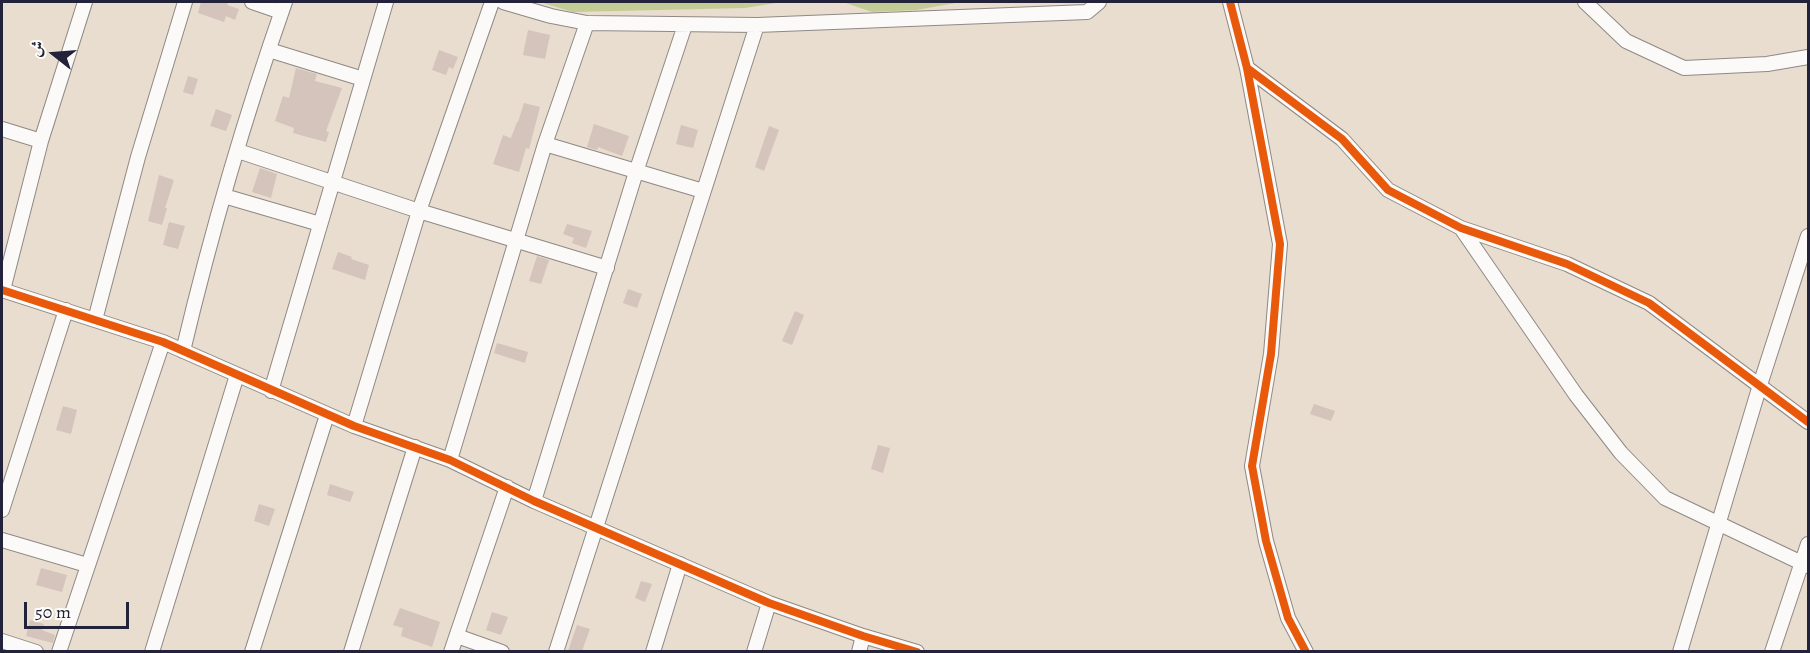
<!DOCTYPE html>
<meta charset="utf-8">
<style>
body{margin:0}
#map{position:relative;width:1810px;height:653px;overflow:hidden;background:#e8ddce;font-family:Alegreya,Amiri,serif}
canvas{display:block}
.frame{position:absolute;inset:0;border:3px solid #22223b;pointer-events:none}
.north{position:absolute;left:24px;top:24px;width:60px;height:60px;-webkit-text-stroke:4px #fdfcf7;paint-order:stroke;rotate:287deg;font-size:16px;font-weight:700;line-height:24px;text-align:center;color:#22223b}
.north::after{content:'';display:block;margin:auto;width:21px;height:27px;background:#22223b;clip-path:polygon(50% 0,100% 100%,50% 72%,0 100%)}
.scale{position:absolute;left:24px;top:602px;width:105px;height:27px;box-sizing:border-box;border:3px solid #22223b;border-top:0;padding-left:8px;font-size:18px;line-height:21px;white-space:nowrap;color:#22223b;-webkit-text-stroke:4px #fdfcf7;paint-order:stroke}
</style>
<div id="map">
<canvas width="1810" height="653"></canvas>
<div class="frame"></div>
<div class="north">ش</div>
<div class="scale">50 m</div>
</div>
<script>
const c = document.querySelector('canvas').getContext('2d');
c.lineJoin = 'round';
function paint(path, color) { c.fillStyle = color; c.fill(path, 'evenodd'); }
function trace(path, color, width, dash) { c.strokeStyle = color; c.lineWidth = width; c.lineCap = dash ? 'butt' : 'round'; c.setLineDash(dash || []); c.stroke(path); }
const green = new Path2D(`
 M540 2H782L745 8 573 12Z
 M843 2H961L916 10 872 12Z`);
const building = new Path2D(`
 M201 2H228L227 5 239 9 235 20 226 16 224 22 198 13Z
 M528 30 550 35 545 59 523 55Z
 M439 50 458 57 453 69 449 67 446 75 432 70Z
 M292 67 317 74 315 81 342 88 326 131 329 132 326 142 293 133 294 128 275 121 283 96 289 98 296 68Z
 M188 76 198 79 193 95 183 92Z
 M524 103 540 107 529 149 526 148 519 172 493 164 503 135 511 138 517 122H518Z
 M216 109 232 115 226 131 210 126Z
 M594 124 629 136 622 156 598 147 597 150 587 147Z
 M681 125 698 130 693 148 676 144Z
 M769 126 779 130 764 171 755 167Z
 M260 168 277 174 271 198 252 192Z
 M159 175 174 180 165 208H167L162 225 148 221Z
 M169 222 185 226 178 249 163 245Z
 M567 224 592 231 586 248 572 243 574 238 563 234Z
 M338 252 352 257 351 259 369 265 365 280 332 269Z
 M537 256 549 260 541 284 529 281Z
 M628 289 642 294 637 308 623 303Z
 M795 311 804 315 792 345 782 341Z
 M497 343 528 352 525 363 494 353Z
 M1314 404 1335 411 1331 421 1310 414Z
 M63 406 77 410 71 434 56 430Z
 M878 445 890 448 883 473 871 469Z
 M330 484 354 492 350 502 327 495Z
 M259 504 275 509 269 526 254 521Z
 M41 568 67 575 62 592 36 585Z
 M641 581 652 584 645 602 635 598Z
 M400 608 440 622 432 647 401 636 403 628 393 625Z
 M492 612 508 617 501 635 486 630Z
 M30 620 44 624 42 630 55 635 53 643 26 636Z
 M577 625 590 629 582 651H568Z`);
const minor = new Path2D(`
 M252 2 281 12
 M503 2 551 16 587 23 757 25 1087 12 1099 2
 M1230 2 1247 68 1280 244 1271 354 1252 466 1266 541 1288 618 1306 652
 M1585 2 1626 41 1684 68 1767 64 1808 57
 M269 50 363 79
 M1247 68 1342 139 1388 190 1461 228 1567 264 1649 303 1808 422
 M2 129 41 141
 M545 144 703 191
 M238 151 419 211 607 268
 M224 196 320 224
 M1461 228 1576 395 1621 453 1665 498 1808 566
 M2 290 163 342 354 426 450 460 534 501 769 603 863 636 917 652
 M3 290 41 141 85 2
 M95 320 138 157 185 2
 M183 351C211 233 245 116 285 2
 M271 391 386 2
 M354 426 419 211 492 2
 M450 460 545 144 587 23
 M534 501 636 172 685 25
 M2 510 66 310
 M2 540 87 565
 M457 636 502 652
 M2 641 36 652
 M59 652 163 342
 M152 652 237 375
 M252 652 327 415
 M351 652 415 447
 M451 652 507 487
 M556 652 757 25
 M653 652 680 564
 M754 652 769 603
 M859 652 863 636
 M1680 652 1760 385 1808 236
 M1772 652 1808 544`);
const cycleway = new Path2D(`
 M1230 2 1247 68 1280 244 1271 354 1252 466 1266 541 1288 618 1306 652
 M1247 68 1342 139 1388 190 1461 228 1567 264 1649 303 1808 422
 M2 290 163 342 354 426 450 460 534 501 769 603 863 636 917 652`);
paint(green, '#c3cc94');
paint(building, '#d4c4bb');
trace(minor, '#8e8985', 16);
trace(minor, '#fcfaf8', 14);
trace(cycleway, '#e8590c', 8);
</script>
